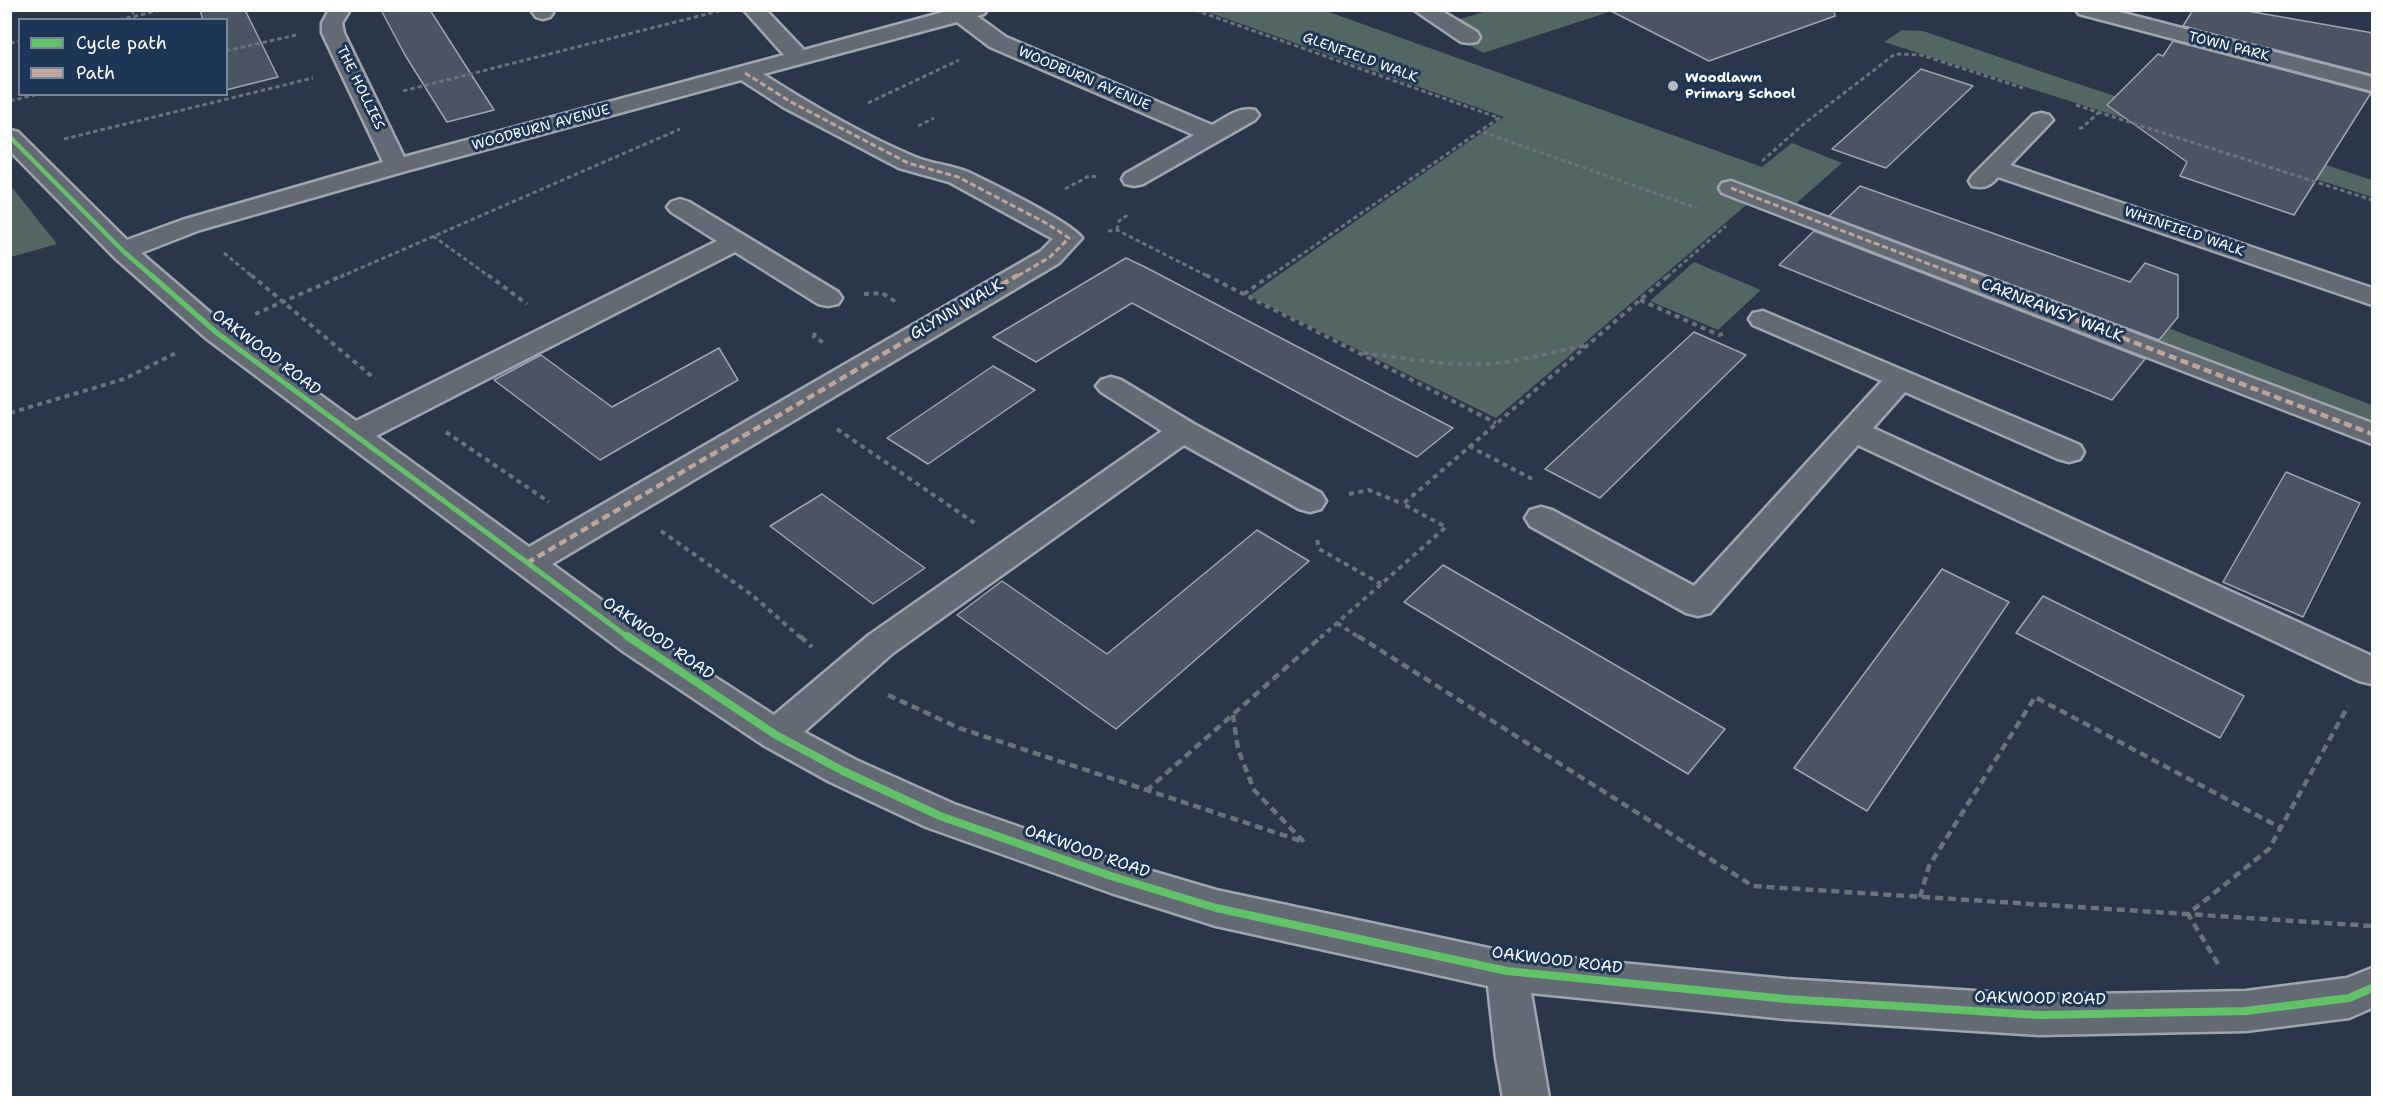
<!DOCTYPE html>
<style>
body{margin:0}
#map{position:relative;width:2383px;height:1108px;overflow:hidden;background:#2a374a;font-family:"Shantell Sans",sans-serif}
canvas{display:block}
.frame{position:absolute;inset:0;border:12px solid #fff;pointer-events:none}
.legend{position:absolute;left:18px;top:18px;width:210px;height:78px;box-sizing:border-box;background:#1d3557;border:2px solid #77869a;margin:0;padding:8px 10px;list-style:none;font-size:18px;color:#fff}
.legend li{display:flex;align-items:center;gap:12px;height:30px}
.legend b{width:30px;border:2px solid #77869a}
</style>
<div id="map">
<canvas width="2383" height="1108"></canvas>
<div class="frame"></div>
<ul class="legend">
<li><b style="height:8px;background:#61c268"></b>Cycle path</li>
<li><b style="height:8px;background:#c0a59a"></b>Path</li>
</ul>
</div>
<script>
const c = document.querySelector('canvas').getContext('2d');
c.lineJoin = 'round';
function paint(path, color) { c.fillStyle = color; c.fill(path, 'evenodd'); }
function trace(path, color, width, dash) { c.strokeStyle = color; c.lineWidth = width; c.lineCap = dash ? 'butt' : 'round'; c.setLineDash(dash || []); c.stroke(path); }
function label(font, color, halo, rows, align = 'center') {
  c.font = font + ' "Shantell Sans",sans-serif'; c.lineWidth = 6; c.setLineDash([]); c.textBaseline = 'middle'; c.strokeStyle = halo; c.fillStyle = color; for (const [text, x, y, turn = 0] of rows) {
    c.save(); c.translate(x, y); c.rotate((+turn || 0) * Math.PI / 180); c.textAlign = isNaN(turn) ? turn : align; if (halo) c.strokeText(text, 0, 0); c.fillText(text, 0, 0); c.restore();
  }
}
const green = new Path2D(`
 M1205 11H1326L1762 167 1792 143 1842 163 1792 207 1758 195 1496 418 1249 296 1504 117Z
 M1487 11H1612L1483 53 1437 26Z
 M1902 30 1923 31 2069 81 2372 180V197L1884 42Z
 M11 186 57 244 11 257Z
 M1694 262 1761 290 1718 330 1650 301Z
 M2160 325 2372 405V429L2122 333 2126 326Z`);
const building = new Path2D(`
 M200 10H245L278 77 226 90V20H203Z
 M381 10H430L494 110 447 122 405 55Z
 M1609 10H1834L1835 16 1709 61Z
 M2193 10H2242L2373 33V75L2183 26Z
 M2173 41 2371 93 2294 215 2180 176 2187 162 2107 105 2158 54 2163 56Z
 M1921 69 1973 86 1886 168 1832 149Z
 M1860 186 2130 282 2145 263 2178 275V317L2159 340 1829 216Z
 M1814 231 2145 359 2112 400 1779 265Z
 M1126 258 1145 267 1453 428 1417 457 1132 303 1036 362 993 337Z
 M1694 332 1746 355 1600 498 1545 469Z
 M719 348 738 380 600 460 494 380 541 355 612 407Z
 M993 366 1035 390 928 464 887 438Z
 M2286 472 2360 503 2303 617 2223 582Z
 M822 494 898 549 925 568 873 604 770 526Z
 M1257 530 1309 561 1116 729 957 615 1002 581 1107 654Z
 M1443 565 1557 631 1725 729 1688 774 1404 602Z
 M1942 569 2009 602 1867 811 1794 768Z
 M2043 596 2244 696 2220 738 2016 633Z`);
const pathFar2 = new Path2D(`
 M132 10 134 16
 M1195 10 1499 118 1269 277
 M119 20 161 10
 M10 43 20 41
 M226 51 296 35
 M403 91 719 11
 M10 101 38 94
 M868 103 959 60
 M2076 105 2372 200
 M918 126 934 118
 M2079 128H2082L2098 113
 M1483 132 1697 208
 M64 139 313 78
 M1762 161 1805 123 1895 54 1921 55 2023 88
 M1065 189 1089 176 1099 177
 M1117 230 1119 221 1129 214
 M1108 231 1117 230 1209 277
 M433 236 490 277
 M224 253 253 277
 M340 277 680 129
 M1667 277 1726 226`);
const pathFar1 = new Path2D(`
 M251 275 375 379
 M488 275 527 304
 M1206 275 1496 423
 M864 294 882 293 896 302
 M1244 294 1271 275
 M1640 300 1719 335 1727 332
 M255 314 344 275
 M815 333 814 337 824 343
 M1363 353C1407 358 1452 368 1497 363 1527 360 1555 351 1584 346
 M10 413 124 379 178 352
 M837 429 976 524
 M446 432 549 502
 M1469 446 1532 479
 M1349 494 1369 490 1403 504
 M661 531 752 595 801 638
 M1317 540 1319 549 1381 584
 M1337 623 1360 638
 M1320 638 1446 527 1403 504 1669 275`);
const path = new Path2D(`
 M800 636 812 647
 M1358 636 1753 886 2372 926
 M888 695 959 728 1304 842 1254 790 1238 749 1233 715
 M1146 791 1322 636
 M1920 897 1929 866 2035 697 2281 828
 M2218 964 2188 914 2269 849 2348 706`);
const minor = new Path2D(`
 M329 10H350L342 23 344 33 404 157 784 55 744 10H766L804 50 951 10H987L984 14 977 16 1006 37 1212 125C1225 118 1239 106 1255 110L1259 115 1255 120 1143 184 1134 186 1125 184 1122 179 1125 174 1194 135 990 47 957 22 763 74C810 104 863 135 915 157 932 164 951 165 968 172 989 182 1071 222 1082 238L1059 263 552 564 648 634 774 715 869 635 1162 431 1101 392 1096 386 1101 380 1111 377 1121 380 1194 424 1321 493 1326 501 1321 509 1310 512 1299 509 1184 445 893 653 804 732 856 760 954 804 1111 859 1216 890 1507 952 1786 979 2039 995 2246 991 2347 978 2372 968V1008L2349 1018 2246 1031 2039 1035 1786 1019 1531 993 1549 1098H1503L1496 1058 1488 986 1216 926 1111 893 926 827 830 782 763 745 624 652 207 339 114 257 10 151V130L18 132 127 240 182 220 383 162 322 33V23ZM741 80 783 107 899 168 949 182 1053 239 1041 251 529 547 376 436 735 252 818 304 828 306 838 304 842 298 838 292 689 202 680 199 671 202 667 207 671 212 717 241 356 421 227 327 141 253 200 230 406 171Z
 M531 10H552L553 13 550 17 543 19 536 17Z
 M1414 10H1440L1477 32 1480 37 1477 42 1469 43 1461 42Z
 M2076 10H2112L2372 77V91L2079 14Z
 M2041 113 2049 115 2053 120 2010 165 2372 288V305L1998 177C1990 186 1985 189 1972 186L1969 181 1972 176 2033 115Z
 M1731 181 2372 423V444L1722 193 1719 188 1722 183Z
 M1763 311 2080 445 2084 452 2080 459 2069 462 2058 459 1905 392 1873 428 2372 656V684L2359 681 1858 445 1710 613 1698 616 1686 613 1530 526 1525 518 1530 510 1541 507 1552 510 1694 586 1882 381 1753 325 1749 319 1753 313Z`);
const quietFar1 = new Path2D(`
 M745 73 791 102 908 163 958 177 1046 223 1069 238 1050 257 1016 277
 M1731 188 1963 277`);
const quiet = new Path2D(`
 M1959 275 2372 434
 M527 563 1018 275`);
const cyclewayFar2 = new Path2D(`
 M10 137 123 251 153 277`);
const cyclewayFar1 = new Path2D(`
 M151 275 217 333 629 638`);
const cycleway = new Path2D(`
 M627 636 776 735 843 771 940 816 1111 876 1216 908 1507 971 1786 999 2039 1015 2246 1011 2349 998 2372 988`);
const markers = [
 [1673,86,6,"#b4b9c0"]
];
const farStreetnames = [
 ["TOWN PARK",2229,47,14],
 ["GLENFIELD WALK",1360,58,20],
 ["WOODBURN AVENUE",1084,79,23],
 ["THE HOLLIES",360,88,64],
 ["WOODBURN AVENUE",541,128,-15],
 ["WHINFIELD WALK",2184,232,19]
];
const farPoinames = [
 ["Woodlawn",1685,78],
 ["Primary School",1685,94]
];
const streetNames = [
 ["GLYNN WALK",957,310,-30],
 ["CARNRAWSY WALK",2052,311,21],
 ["OAKWOOD ROAD",266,353,37],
 ["OAKWOOD ROAD",658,639,35],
 ["OAKWOOD ROAD",1087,852,19],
 ["OAKWOOD ROAD",1557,961,7],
 ["OAKWOOD ROAD",2040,999,1]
];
paint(green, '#526664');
paint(building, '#4b5464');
trace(building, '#9fa5ae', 1.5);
trace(minor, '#9fa5ae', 5);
trace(pathFar2, '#6a727c', 3, [4.5, 3]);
trace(pathFar1, '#6a727c', 4, [5, 4.5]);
trace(path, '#6a727c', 4.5, [8, 5]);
paint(minor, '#636a74');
trace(quietFar1, '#c0a59a', 3, [6, 3]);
trace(quiet, '#c0a59a', 4.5, [8, 4.5]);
trace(cyclewayFar2, '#61c268', 4.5);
trace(cyclewayFar1, '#61c268', 5);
trace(cycleway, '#61c268', 8);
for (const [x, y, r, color] of markers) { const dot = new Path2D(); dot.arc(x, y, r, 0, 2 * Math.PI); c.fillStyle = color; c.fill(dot); trace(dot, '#1d3557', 2); }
label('14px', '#fff', '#1d3557', farStreetnames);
label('bold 14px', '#fff', '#1d3557', farPoinames, 'left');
label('16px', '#fff', '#1d3557', streetNames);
</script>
